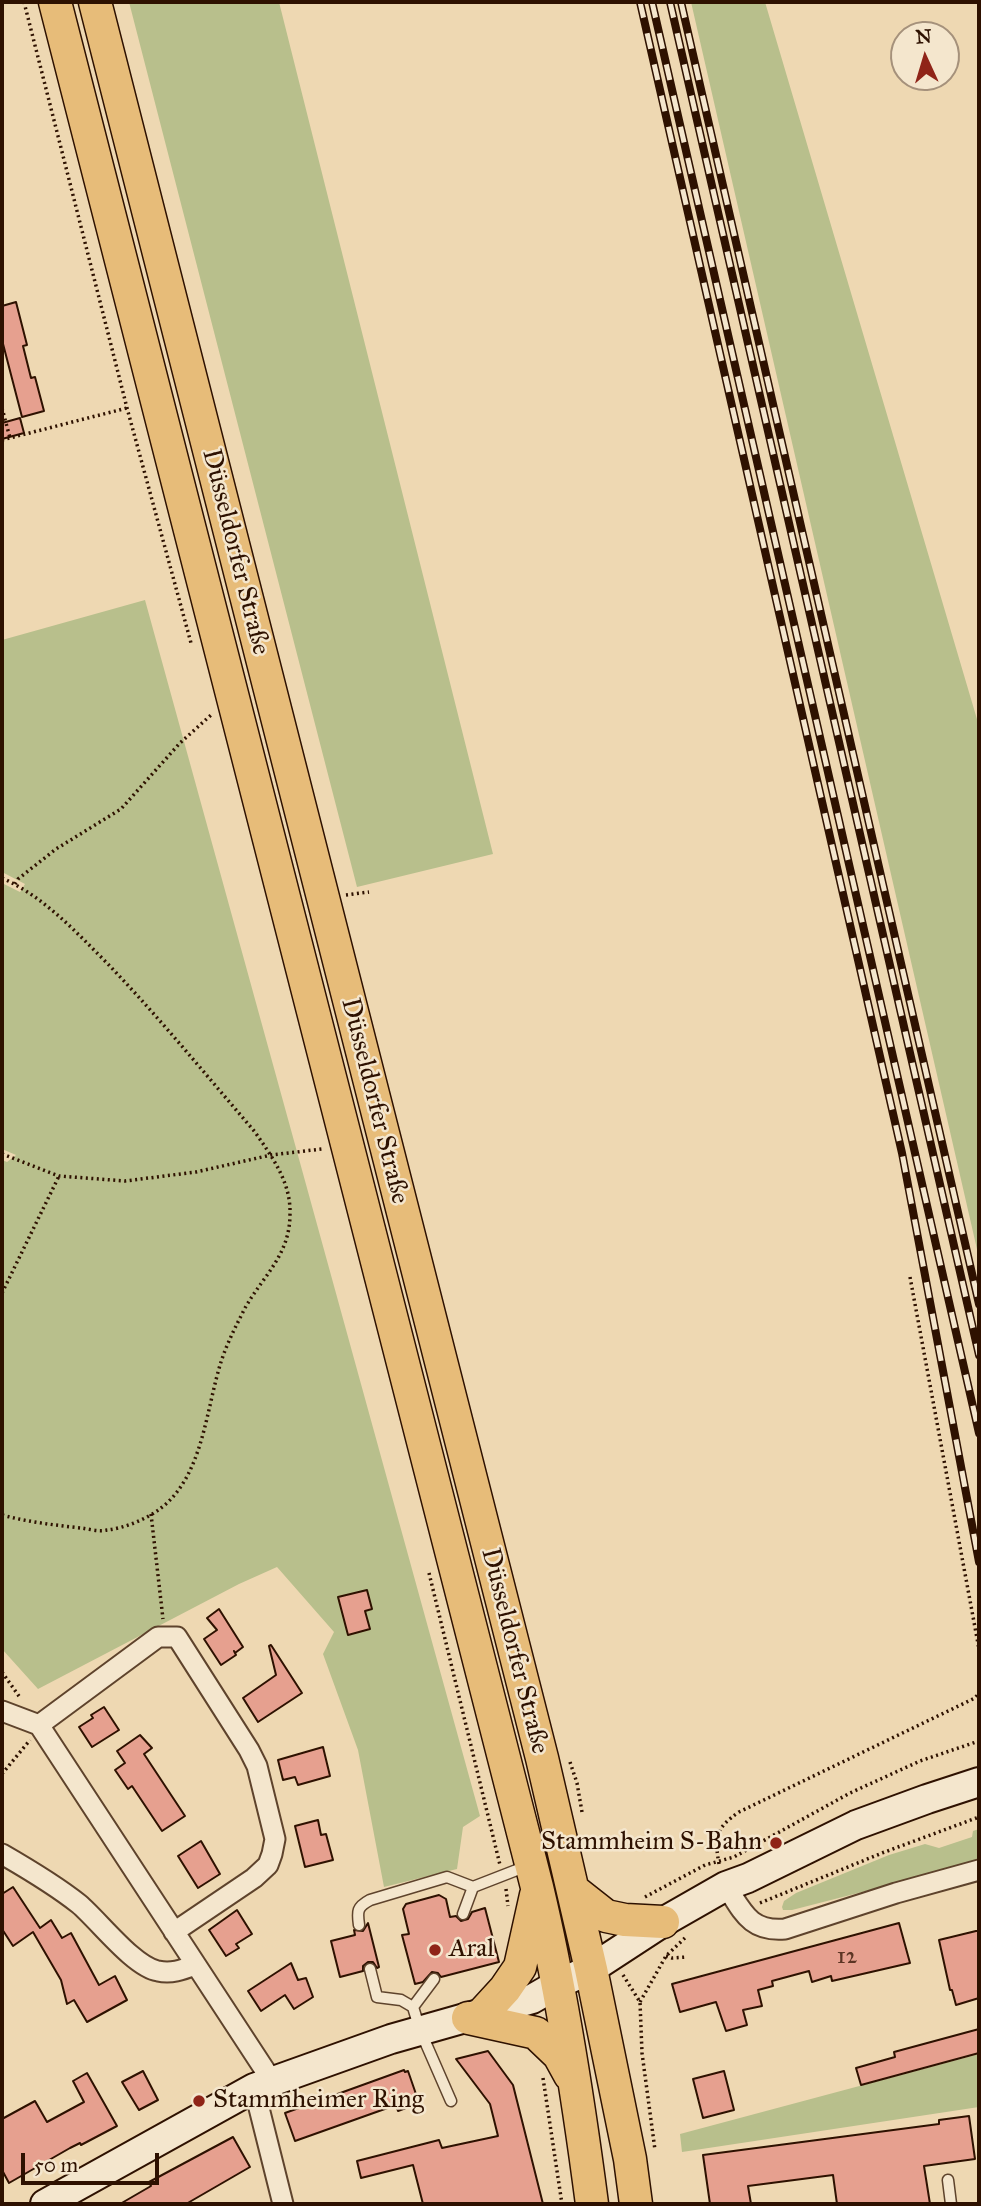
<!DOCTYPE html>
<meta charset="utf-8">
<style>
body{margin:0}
#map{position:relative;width:981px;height:2206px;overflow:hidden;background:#eed8b2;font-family:"IM FELL Great Primer",serif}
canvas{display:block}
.frame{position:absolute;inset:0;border:4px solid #2e1100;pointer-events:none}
.north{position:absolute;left:890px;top:21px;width:70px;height:70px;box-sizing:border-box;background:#f4e6cd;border:2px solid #a5917b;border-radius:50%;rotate:356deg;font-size:19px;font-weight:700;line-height:28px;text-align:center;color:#2e1100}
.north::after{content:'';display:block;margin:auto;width:24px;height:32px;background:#8f2418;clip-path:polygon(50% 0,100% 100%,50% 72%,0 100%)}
.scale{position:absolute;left:21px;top:2153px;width:138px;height:32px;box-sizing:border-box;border:4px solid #2e1100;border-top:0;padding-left:9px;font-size:21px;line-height:24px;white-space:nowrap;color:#2e1100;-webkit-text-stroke:5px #f4e6cd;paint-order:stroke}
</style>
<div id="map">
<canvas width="981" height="2206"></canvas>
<div class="frame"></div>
<div class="north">N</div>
<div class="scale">50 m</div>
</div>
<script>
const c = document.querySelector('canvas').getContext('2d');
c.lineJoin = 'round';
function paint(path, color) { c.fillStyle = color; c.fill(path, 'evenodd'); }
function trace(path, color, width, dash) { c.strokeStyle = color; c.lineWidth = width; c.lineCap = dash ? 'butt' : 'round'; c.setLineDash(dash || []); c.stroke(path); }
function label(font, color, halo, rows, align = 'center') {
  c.font = font + ' "IM FELL Great Primer",serif'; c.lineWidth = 5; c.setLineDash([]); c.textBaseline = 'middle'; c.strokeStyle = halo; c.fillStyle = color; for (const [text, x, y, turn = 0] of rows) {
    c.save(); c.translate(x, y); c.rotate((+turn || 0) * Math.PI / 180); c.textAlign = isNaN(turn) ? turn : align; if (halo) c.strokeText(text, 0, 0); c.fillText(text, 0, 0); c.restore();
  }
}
const green = new Path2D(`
 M129 2H279L493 854 357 887Z
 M691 2H765L979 726V1258Z
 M145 600 480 1816 463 1827 457 1869 384 1887 358 1750 323 1654 334 1632 277 1567 239 1584 38 1689 2 1649V1160L7 1162 16 1155 2 1149V883L20 892 25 884 2 872V640Z
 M979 1829V1862L792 1910H783L782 1907 784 1901 796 1893 889 1855 925 1844 939 1848 972 1837 973 1831Z
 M979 2054V2107L682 2152 680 2134Z`);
const building = new Path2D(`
 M16 302 27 345 23 346 31 378 35 377 44 411 22 417 2 340V306Z
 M20 418 24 433 2 439V423Z
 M367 1590 372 1609 365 1611 370 1629 348 1635 338 1597Z
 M219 1609 243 1647 235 1653 234 1651 236 1655 221 1665 204 1639 217 1630 207 1618Z
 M271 1645 302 1693 258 1722 243 1698 276 1675 269 1646Z
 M104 1707 119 1730 92 1747 79 1727 93 1718 91 1715Z
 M140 1735 152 1748 144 1754 185 1816 162 1831 132 1786 128 1789 115 1770 125 1763 117 1751Z
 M323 1747 330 1776 298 1785 295 1777 283 1780 278 1760Z
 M318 1820 321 1835 326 1834 333 1860 305 1867 295 1826Z
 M201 1841 220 1874 198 1888 178 1856Z
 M13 1887 40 1928 51 1920 62 1938 71 1933 99 1985 115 1976 127 2000 87 2022 74 2000 67 2004 61 1980 33 1932 13 1946 2 1929V1894Z
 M439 1895 446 1899 450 1917 456 1916 461 1921 468 1919 472 1912 485 1908 499 1962 441 1977 438 1973 432 1972 423 1982 415 1984 402 1935 409 1934 403 1909 406 1904Z
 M237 1910 252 1934 236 1944 239 1948 226 1956 209 1930Z
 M368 1923 379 1967 377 1968 373 1962H368L363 1966V1971L340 1977 331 1941 355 1935 354 1930 363 1931Z
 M899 1923 910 1963 832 1981 831 1976 812 1982 809 1971 772 1981 773 1986 758 1990 762 2006 743 2010 747 2025 726 2031 716 2002 680 2012 672 1984Z
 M976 1931H979V1998L956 2005 952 1990H950L939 1940Z
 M291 1963 298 1980 306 1978 313 1997 294 2009 285 1995 261 2011 248 1991Z
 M979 2029V2053L861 2085 856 2068 895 2057 894 2052Z
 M488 2051 513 2085 543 2204H423L413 2165 361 2178 357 2161 439 2140 442 2148 498 2136 490 2104 456 2059Z
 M404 2070 405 2072 408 2071 417 2097 412 2099 414 2105 398 2111 396 2105 295 2141 285 2113Z
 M143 2071 158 2100 139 2110 122 2082Z
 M724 2071 734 2110 703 2118 693 2079Z
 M87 2073 117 2126 81 2145 80 2143 70 2148 9 2183 2 2170V2119L35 2101 47 2122 84 2102 73 2081Z
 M969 2116 975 2159 924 2166 930 2204H837L833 2175 748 2186 751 2204H710L703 2155 939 2124V2120Z
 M233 2137 250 2167 186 2204H120L151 2186 149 2182Z`);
const path = new Path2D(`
 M24 2 127 408 191 643
 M2 408 10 438
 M2 440 127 408
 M2 878C44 897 74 930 106 962 158 1016 206 1075 255 1132 272 1157 291 1182 290 1214 290 1255 263 1276 245 1308 236 1326 227 1343 221 1362 206 1409 203 1476 161 1508 147 1519 125 1528 107 1530 99 1532 89 1529 81 1528 54 1525 28 1522 2 1515
 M15 884 18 879 56 849 121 809 180 743 211 715
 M346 895 369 892
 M2 1154 59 1176 125 1181 196 1172 271 1155 322 1149
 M910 1277 979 1649
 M2 1293 59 1176
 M151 1514 163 1619
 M429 1573 500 1865
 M2 1672 21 1699
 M570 1762 577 1783 582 1812
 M2 1774 30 1740
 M719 1864C714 1836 716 1828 739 1812L975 1698 979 1693
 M506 1889 508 1906
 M645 1897 705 1865 734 1857 850 1793 920 1761 979 1741
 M760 1903 882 1853 979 1817
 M666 1956 672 1958 686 1957
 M623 1975 640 2002 642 2053 655 2150
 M640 2002 666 1956 687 1936
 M543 2078 562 2204`);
const lane = new Path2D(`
 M463 1914 473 1887 527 1866
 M359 1925C357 1911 357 1907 370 1900L447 1877 473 1887
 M370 1969 377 1997 401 2000 413 2007
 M434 1979 413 2007 420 2030 451 2101
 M948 2180 951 2204`);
const street = new Path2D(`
 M2 1711 39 1725
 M39 1725 158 1637H177L249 1750 257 1766 275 1839 272 1854 268 1865 254 1878 174 1932
 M39 1725 272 2081
 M2 1854C28 1869 55 1885 79 1904 99 1921 134 1967 158 1971 171 1974 182 1970 195 1965
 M726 1886C743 1912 750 1932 785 1929L896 1893 979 1870
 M254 2088 283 2204`);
const secondary = new Path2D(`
 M45 2204 254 2088 391 2039 532 1999 558 1984 591 1969 663 1922 726 1886 748 1878 856 1825 927 1799 979 1782`);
const primary = new Path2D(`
 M55 2 537 1887C562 1992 578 2097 592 2204
 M95 2 542 1758 591 1969 630 2159 636 2204
 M573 1890 606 1916 625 1920 663 1922
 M483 2013 505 1989 520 1967 536 1895
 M468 2018 536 2033 559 2055 570 2075`);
const rail = new Path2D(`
 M640 2 902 1153 979 1562
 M652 2 979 1433
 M670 2 979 1355
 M681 2 979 1304`);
const markers = [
 [776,1843,7,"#8f2418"],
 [435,1950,7,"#8f2418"],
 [199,2101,7,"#8f2418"]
];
const numberNames = [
 ["12",847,1957]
];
const streetNames = [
 ["Düsseldorfer Straße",235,552,76],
 ["Düsseldorfer Straße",374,1101,76],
 ["Düsseldorfer Straße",514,1651,76]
];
const poiNames = [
 ["Stammheim S-Bahn",762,1843,"right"],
 ["Aral",449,1950],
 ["Stammheimer Ring",213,2101]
];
paint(green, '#b8bf8c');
paint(building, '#e6a08f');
trace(building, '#2e1100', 2);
trace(lane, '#5e432c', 13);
trace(street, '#5e432c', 23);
trace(secondary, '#2e1100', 32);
trace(primary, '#2e1100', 35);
trace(path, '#2e1100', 3.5, [2, 3.5]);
trace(lane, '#f4e6cd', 10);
trace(street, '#f4e6cd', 19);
trace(secondary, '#f4e6cd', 28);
trace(primary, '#e7bc79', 32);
trace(rail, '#2e1100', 8);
trace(rail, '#f4e6cd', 5, [16]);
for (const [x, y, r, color] of markers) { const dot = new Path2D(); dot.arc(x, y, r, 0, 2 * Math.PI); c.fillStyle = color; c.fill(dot); trace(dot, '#f4e6cd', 2.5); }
label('23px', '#5c3524', null, numberNames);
label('26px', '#2e1100', '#f4e6cd', streetNames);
label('26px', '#2e1100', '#f4e6cd', poiNames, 'left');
</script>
